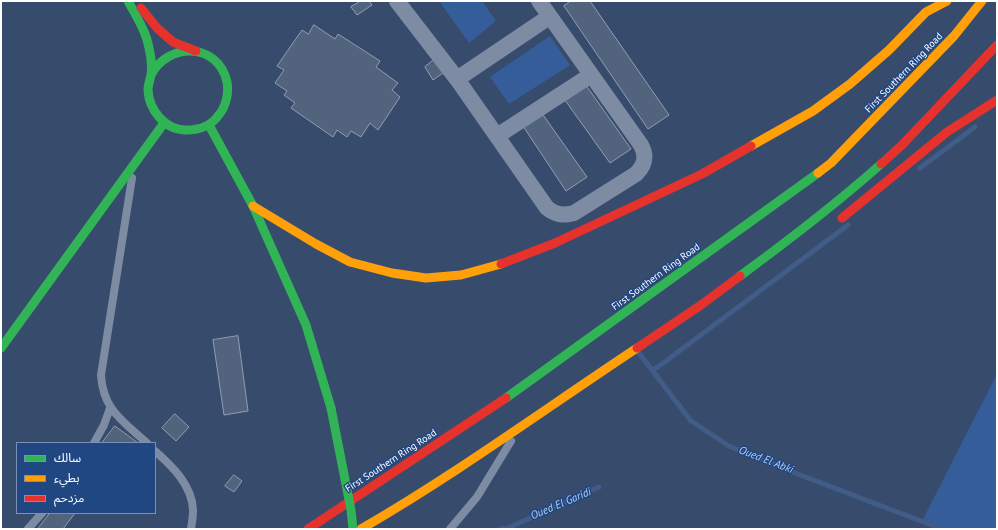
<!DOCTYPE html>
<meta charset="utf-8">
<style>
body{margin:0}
#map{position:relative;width:998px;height:530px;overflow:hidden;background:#374c6d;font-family:"PT Sans","Noto Sans Arabic",sans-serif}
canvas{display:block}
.frame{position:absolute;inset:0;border:2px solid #fff;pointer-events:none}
.legend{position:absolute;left:16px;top:442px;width:140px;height:72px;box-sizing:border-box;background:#214783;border:1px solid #7a91b5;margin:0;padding:5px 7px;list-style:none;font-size:12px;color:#fff}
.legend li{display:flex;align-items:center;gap:8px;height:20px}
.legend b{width:20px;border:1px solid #7a91b5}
</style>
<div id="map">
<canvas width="998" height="530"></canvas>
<div class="frame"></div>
<ul class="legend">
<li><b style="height:5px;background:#30b455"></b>سالك</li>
<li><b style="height:5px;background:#ff9f0a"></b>بطيء</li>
<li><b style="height:5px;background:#e5322d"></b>مزدحم</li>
</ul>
</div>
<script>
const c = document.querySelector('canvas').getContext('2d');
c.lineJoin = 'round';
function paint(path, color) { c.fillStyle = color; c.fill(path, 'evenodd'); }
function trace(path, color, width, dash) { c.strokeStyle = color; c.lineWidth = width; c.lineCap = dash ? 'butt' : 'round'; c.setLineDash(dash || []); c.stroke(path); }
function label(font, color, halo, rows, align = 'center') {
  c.font = font + ' "PT Sans",sans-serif'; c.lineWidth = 3; c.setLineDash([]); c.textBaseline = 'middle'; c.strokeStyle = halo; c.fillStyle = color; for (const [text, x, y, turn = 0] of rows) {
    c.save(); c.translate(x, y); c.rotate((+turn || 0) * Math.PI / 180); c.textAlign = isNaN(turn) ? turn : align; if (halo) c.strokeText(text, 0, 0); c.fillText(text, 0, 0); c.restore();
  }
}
const green = new Path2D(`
 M439 1H482L496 21 469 43Z
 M550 36 570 65 509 104 490 77Z
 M997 374V529H942L922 521Z`);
const stream = new Path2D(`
 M920 168 975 127
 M639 353 691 421 729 446 803 476 942 529
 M653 370 662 364 848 225
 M500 529 508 528 599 487`);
const building = new Path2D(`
 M361 1H369L372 5 357 15 351 7Z
 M571 1H590L669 115 648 129 564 6Z
 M314 25 335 39 338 34 380 61 376 67 398 83 392 90 400 97 378 130 370 123 361 137 351 131 347 137 337 130 333 137 291 108 295 103 284 95 287 91 275 83 284 70 277 66 302 30 308 34Z
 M434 60 443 73 433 80 425 67Z
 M583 81 631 149 610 163 562 96Z
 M541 112 587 177 566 191 523 126Z
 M238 336 248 411 224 415 213 340Z
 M175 414 189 427 176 441 162 428Z
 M115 426 138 443H102Z
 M234 475 242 481 234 492 225 486Z
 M50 513H75L63 529H38Z`);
const lane = new Path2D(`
 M132 178 101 375C103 410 123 421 147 443
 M94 443 104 425 110 408
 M155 451C172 466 192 485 193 510 193 516 192 523 191 529
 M28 529 42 513
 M450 529 477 497 511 441`);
const street = new Path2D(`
 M397 1 457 79 547 208C556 215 563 216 574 213L636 174C645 165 647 156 641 145L539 1
 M457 79 549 17
 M497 136 591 75`);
const fast = new Path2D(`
 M128 1C136 16 146 31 149 48 151 56 152 67 151 75 150 80 148 85 148 90 149 110 165 130 186 130 198 130 211 126 218 116 226 107 229 93 227 82 218 42 168 42 151 75
 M209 125 253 206 306 325 331 408
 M740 276C789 240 836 204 881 164
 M1 348 164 123
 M506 398 818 173`);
const slow = new Path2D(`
 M751 146 813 111 850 84 889 50 926 12 947 1
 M818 173 831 163 954 36 982 1
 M253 206 316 244 350 262 392 273 426 278 461 275 501 264
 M361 529C456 474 545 409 637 348`);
const jam = new Path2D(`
 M141 8 157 28 173 42 196 51
 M881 164 901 146 997 45
 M842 218 947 132 997 100
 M501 264 555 243 702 174 751 146
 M637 348 701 305 740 276
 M308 529 506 398`);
const fastBridge = new Path2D(`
 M331 408 351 510 353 529`);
const streetNames = [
 ["First Southern Ring Road",904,73,-46],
 ["First Southern Ring Road",656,277,-36],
 ["First Southern Ring Road",391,461,-33]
];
const waterNames = [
 ["Oued El Abki",766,460,21],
 ["Oued El Garidi",561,504,-23]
];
paint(green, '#345d9a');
trace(stream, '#415c87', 5);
paint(building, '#52637e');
trace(building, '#919db1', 1);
trace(lane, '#7d8ca3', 8);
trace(street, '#7d8ca3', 16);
trace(fast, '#30b455', 9);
trace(slow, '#ff9f0a', 9);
trace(jam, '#e5322d', 9);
trace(fastBridge, '#30b455', 9);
label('10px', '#fff', '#214783', streetNames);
label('italic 11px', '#b3ccf0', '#214783', waterNames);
</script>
